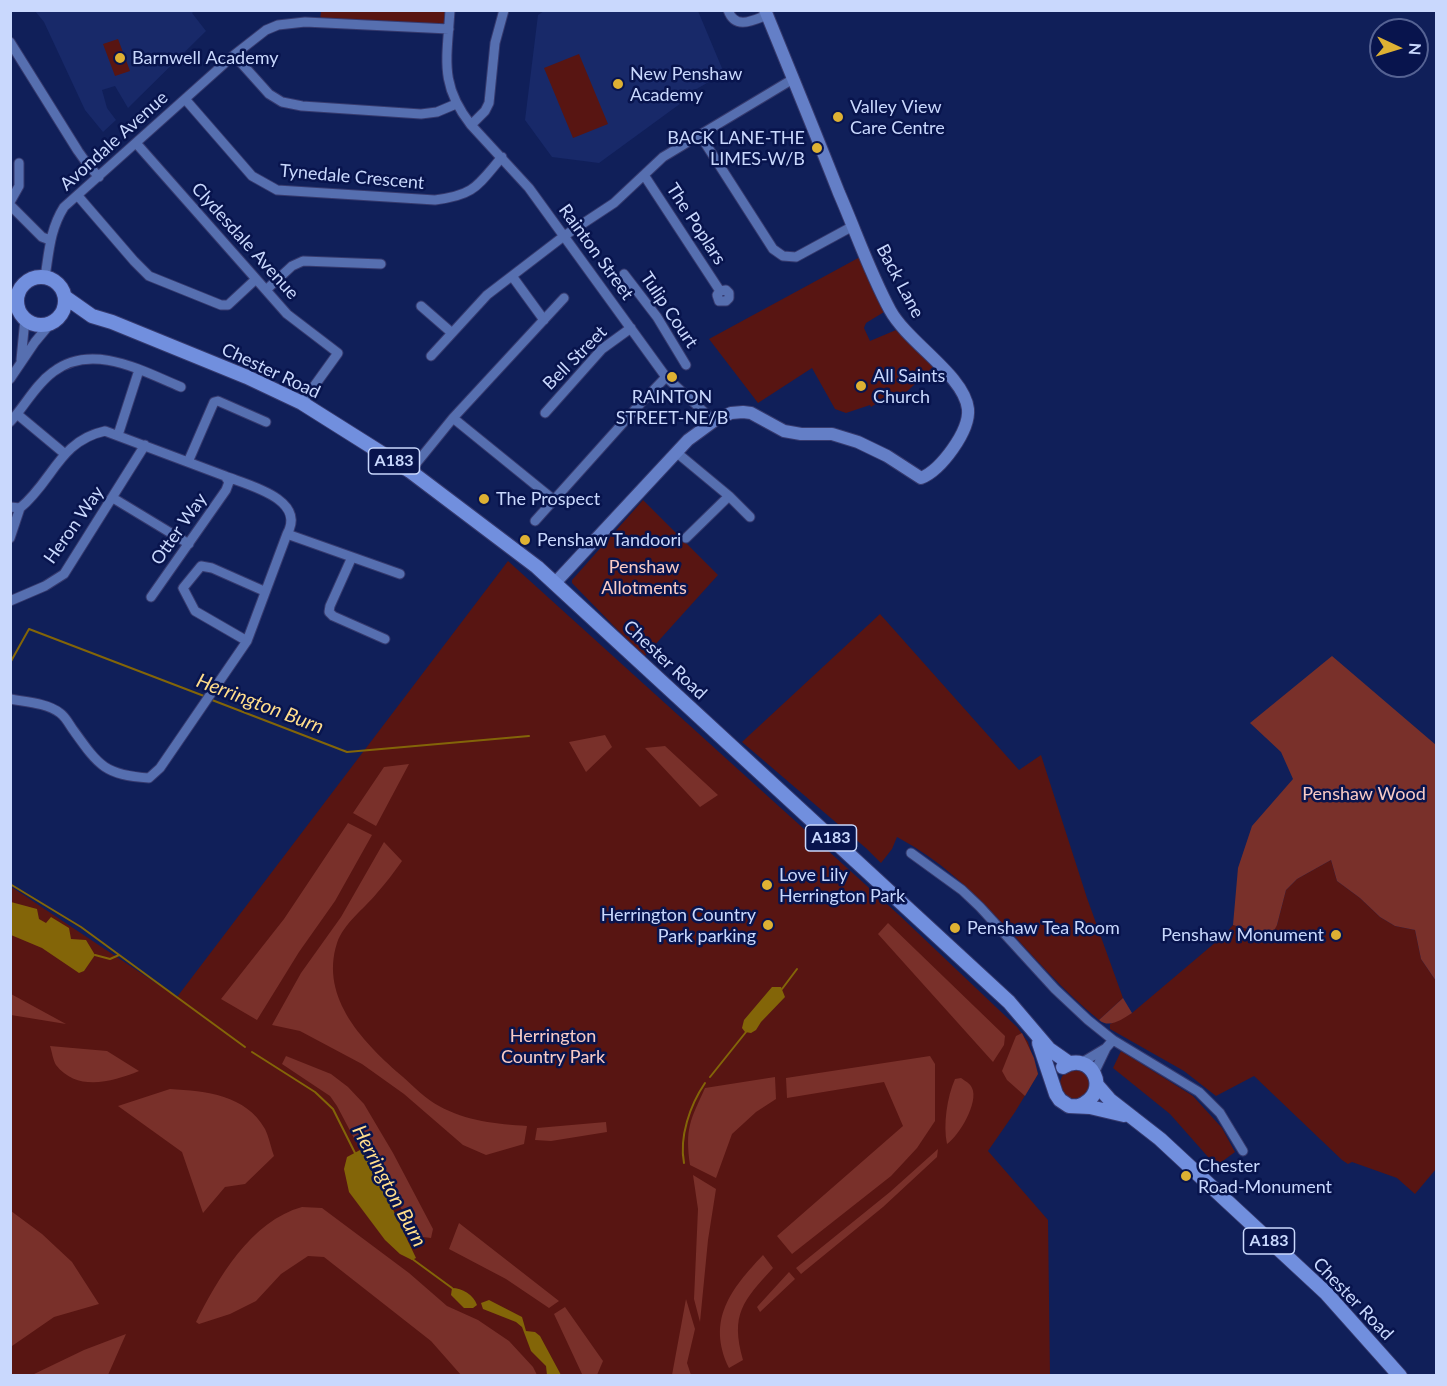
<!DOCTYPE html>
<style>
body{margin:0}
#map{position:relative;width:1447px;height:1386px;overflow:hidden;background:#101f59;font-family:Lato,sans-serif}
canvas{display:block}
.frame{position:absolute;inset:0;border:12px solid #c9d8fd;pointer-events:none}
.north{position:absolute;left:1369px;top:18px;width:60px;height:60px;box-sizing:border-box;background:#08144d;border:2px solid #556293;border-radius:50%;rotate:94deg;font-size:16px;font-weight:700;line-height:24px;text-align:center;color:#c9d8fd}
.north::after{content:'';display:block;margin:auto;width:21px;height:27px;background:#deb133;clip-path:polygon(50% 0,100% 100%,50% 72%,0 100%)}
</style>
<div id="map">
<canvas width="1447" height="1386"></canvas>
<div class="frame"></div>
<div class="north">N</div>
</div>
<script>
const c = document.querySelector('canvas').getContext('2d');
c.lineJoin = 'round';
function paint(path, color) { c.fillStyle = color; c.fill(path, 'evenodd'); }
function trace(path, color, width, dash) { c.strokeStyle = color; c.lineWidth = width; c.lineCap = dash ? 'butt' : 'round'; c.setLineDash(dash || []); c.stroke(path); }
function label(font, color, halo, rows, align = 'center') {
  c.font = font + ' Lato,sans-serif'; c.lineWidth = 5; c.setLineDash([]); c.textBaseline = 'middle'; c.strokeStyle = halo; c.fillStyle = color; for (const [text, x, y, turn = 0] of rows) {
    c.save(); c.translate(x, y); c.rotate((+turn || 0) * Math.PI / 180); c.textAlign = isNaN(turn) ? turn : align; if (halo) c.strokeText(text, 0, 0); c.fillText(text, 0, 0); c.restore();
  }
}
const built = new Path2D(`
 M35 11H194L192 13 206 31 128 108 115 86 102 90 107 108 116 120 103 132 85 110 44 22Z
 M544 11H698L724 73 688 94V98L599 163 552 157 525 120 538 15Z`);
const green = new Path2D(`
 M321 11H450L449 29 320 22Z
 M118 39 130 71 115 76 103 44Z
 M579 54 608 124 573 138 544 68Z
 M860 257 881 297 884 312 866 323 864 328 870 341 896 330 934 366 898 400 892 393 871 407 870 405 846 413 835 409 812 368 758 403 709 339Z
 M643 500 718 575 644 657 572 583V580Z
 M508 561 899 915 1017 1027 1028 1042 1038 1074 1015 1112 988 1151 1048 1220 1050 1375H11L10 886 177 997Z
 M880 614 1019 770 1041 755 1087 898 1123 998 1099 1020C1028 963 981 881 897 837L892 849 881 863 867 849 742 742Z
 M1331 860 1337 881 1360 898 1380 917 1395 926 1415 930 1421 959 1436 981V1169L1415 1194 1397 1178 1352 1162 1348 1164 1342 1160 1254 1076 1216 1096 1184 1071 1110 1029V1024L1132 1013 1223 936 1233 925 1251 930 1277 925 1286 890 1297 879Z
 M1121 1051 1193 1096 1222 1128 1235 1152 1216 1166 1170 1114 1113 1068Z
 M1060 1084a15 15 0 1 1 30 0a15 15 0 1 1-30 0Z`);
const forest = new Path2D(`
 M1332 656 1436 745V981L1421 959 1415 930 1395 926 1380 917 1360 898 1337 881 1331 860 1297 879 1286 890 1277 925 1268 942 1254 939 1251 930 1233 925 1238 868 1252 826 1293 779 1281 752 1250 723Z
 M605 735 612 747 586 772 569 742Z
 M665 746 718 795 700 807 645 748Z
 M409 764 376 826 353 813 384 767Z
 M348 823 372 835 335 901 299 952 257 1020 221 999 284 919Z
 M384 842 402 861C394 872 386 883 377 893 364 909 344 923 337 943 319 999 365 1044 403 1077 414 1087 426 1099 439 1106 466 1121 497 1124 527 1126L524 1144 486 1155 463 1145 404 1094 362 1064 300 1031 272 1025 301 973 341 917Z
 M888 923 1005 1036 1004 1045 993 1062 878 934Z
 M11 994 66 1024 11 1015Z
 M1123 998 1132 1013C1122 1019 1110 1029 1099 1020Z
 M1022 1033 1034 1058 1038 1074 1025 1096 1007 1080 1002 1071 1016 1036Z
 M50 1046 107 1051 139 1071C112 1082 77 1092 56 1065 53 1060 52 1052 50 1046Z
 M286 1056 331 1074 348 1087 364 1104 393 1153 433 1229 431 1238 415 1236 384 1174 367 1149 356 1142 337 1106 330 1096 282 1064Z
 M930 1056 935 1064V1121L917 1148 891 1176 792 1254 777 1236 903 1126 884 1082 787 1098 786 1078Z
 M775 1077 776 1099 756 1112 732 1134 716 1178 690 1165C685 1128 690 1121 705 1088Z
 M961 1078C965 1081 970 1083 972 1088 979 1102 959 1136 947 1144 943 1125 947 1097 955 1079Z
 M170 1089C206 1091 246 1095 265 1129 269 1137 271 1148 274 1156L245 1184 225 1187 203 1213 182 1152 118 1106Z
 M606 1122 607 1132 551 1141 535 1140 537 1128Z
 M938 1149 937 1157 883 1207 801 1274 796 1268 890 1192Z
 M693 1175 716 1189 708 1240 700 1322 694 1299 698 1209Z
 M302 1207 322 1208 409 1273 447 1306 478 1320 509 1341 533 1367 537 1375H461L431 1341 324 1257 308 1256 281 1274 256 1301 230 1314 199 1324 196 1322C218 1278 251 1221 302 1207Z
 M11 1211 42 1234 72 1262 99 1304 54 1317 12 1346Z
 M459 1223 559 1301 549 1308 506 1279 449 1249Z
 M763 1255 773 1268C743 1301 730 1314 743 1360L729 1368C706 1320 731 1289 763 1255Z
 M789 1272 795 1279 760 1312 757 1307Z
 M686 1299 695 1329 687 1363 691 1375H672Z
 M565 1307 603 1361 597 1375 582 1374 554 1314Z
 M126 1334 108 1375H32L84 1350Z`);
const water = new Path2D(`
 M11 902 37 909 39 919 46 923 51 917 69 928 71 939 86 940 95 955 84 971 79 973 42 948 11 935Z
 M772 987H781L785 997 761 1022 756 1030 751 1033 745 1032 742 1028 744 1020Z
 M360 1150 367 1155 416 1258 412 1260 400 1254 385 1240 349 1192 344 1169 347 1157Z
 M452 1288C462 1288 474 1295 477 1305L473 1308H464L451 1295Z
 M489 1300 522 1317 526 1331 535 1332 540 1336 561 1375H547L546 1366 531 1351 522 1327 516 1322 483 1309 481 1303Z`);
const stream = new Path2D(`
 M10 663 29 629 204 696
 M212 700 347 752 529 736
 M10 884 81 927 245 1047
 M95 955 110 959 119 955
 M782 989 797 969
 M252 1052 315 1092 333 1109 356 1155
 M710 1077 746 1032
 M684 1163C679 1137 690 1105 705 1083
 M411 1258 452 1288`);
const street = new Path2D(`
 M450 10C447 60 439 84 471 125
 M504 10 495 43 489 103 485 111 471 125 529 188 666 377 714 421
 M728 10C735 30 752 21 767 15
 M10 42 78 151 88 165 99 177
 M234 55 269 94 282 102 302 106 421 114 437 112 456 104
 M185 99 252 176 277 190 435 200C475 195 477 186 502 157
 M700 135 773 249 783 256 796 257 853 226
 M136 143 287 314 338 353 302 403
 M644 175 720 291 726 290 729 293V298L726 301H719L717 295 720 291
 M78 196 134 261 149 276 221 305H228L256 279
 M10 202 19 186V163
 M10 205 42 237 50 240
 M624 274 657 317 686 365
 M512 276 544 320
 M45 277C49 252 50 229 64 207L234 55 266 30 278 25 305 22 449 29
 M266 290 292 266 303 261 381 264
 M421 306 452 333
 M431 356 487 295 564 236 614 203 663 157 793 79
 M21 360 25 319
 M10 379 35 342 50 324
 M545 413 602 349 631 328
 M17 414 65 454
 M453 418 554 500
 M10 422C25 406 35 385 53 372 92 342 142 371 181 387
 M118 435 139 370
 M676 452 729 496 750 517
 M188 462 214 402 218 401 266 422
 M410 471 453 418 564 298
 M225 476C248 485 307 499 287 534
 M113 498 189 544
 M10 507 20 508C53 481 59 441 105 431L225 476 229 482 226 490 151 597
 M535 521 640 404 666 377
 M10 538 20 508
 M686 538 729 496
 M352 557 330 606 329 612 333 616 385 639
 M10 601 45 586 64 574 145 445
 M247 641 195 611 183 588 201 566 212 568 264 591
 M10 699C26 702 47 703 60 713 66 717 70 726 74 731 99 766 105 775 149 778L160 768 247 641 287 534 400 574
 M911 853 962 890 980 907 1055 989 1088 1020 1113 1040 1199 1092 1220 1113 1243 1151
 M1081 1063 1106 1048
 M1094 1073 1106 1048 1113 1040`);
const secondary = new Path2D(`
 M555 583 688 440 714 421 731 413 743 412 751 413 784 431 801 434H832L858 442 887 456 921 478C941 470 970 431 968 409 964 375 908 343 890 310 870 273 856 232 839 193 815 132 790 71 765 10`);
const primary = new Path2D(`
 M17 301a24 24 0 1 1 48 0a24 24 0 1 1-48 0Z
 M65 297 92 316 112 322 247 377 302 403 410 471 537 567 1009 1002 1049 1049 1069 1063
 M1039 1043 1056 1094 1060 1100 1069 1106 1090 1107 1124 1115
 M1063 1067C1090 1049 1114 1092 1079 1106
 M1097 1085 1110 1100 1160 1139 1326 1293 1400 1376`);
const markers = [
 [120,58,6,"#deb133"],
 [618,84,6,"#deb133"],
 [838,117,6,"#deb133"],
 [817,148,6,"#deb133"],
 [672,377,6,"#deb133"],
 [861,386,6,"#deb133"],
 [484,499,6,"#deb133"],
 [525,540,6,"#deb133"],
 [767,885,6,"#deb133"],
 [768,925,6,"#deb133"],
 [955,928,6,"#deb133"],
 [1336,935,6,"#deb133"],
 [1186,1176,6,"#deb133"]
];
const shields = [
 [394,461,51],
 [831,838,51],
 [1269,1241,51]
];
const shieldNames = [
 ["A183",394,461],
 ["A183",831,838],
 ["A183",1269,1241]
];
const poiNames = [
 ["Barnwell Academy",132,58],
 ["New Penshaw",630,74],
 ["Academy",630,95],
 ["Valley View",850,107],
 ["Care Centre",850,128],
 ["BACK LANE-THE",805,138,"right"],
 ["LIMES-W/B",805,159,"right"],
 ["All Saints",873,376],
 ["Church",873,397],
 ["RAINTON",672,397,"center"],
 ["STREET-NE/B",672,418,"center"],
 ["The Prospect",496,499],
 ["Penshaw Tandoori",537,540],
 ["Love Lily",779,875],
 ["Herrington Park",779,896],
 ["Herrington Country",756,915,"right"],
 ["Park parking",756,936,"right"],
 ["Penshaw Tea Room",967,928],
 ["Penshaw Monument",1324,935,"right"],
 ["Chester",1198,1166],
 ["Road-Monument",1198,1187]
];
const streetNames = [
 ["Avondale Avenue",114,141,-42],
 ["Tynedale Crescent",352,177,5],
 ["The Poplars",696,224,57],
 ["Clydesdale Avenue",245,241,48],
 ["Rainton Street",596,252,54],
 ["Back Lane",900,281,62],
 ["Tulip Court",669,310,56],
 ["Bell Street",575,358,-45],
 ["Chester Road",271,371,25],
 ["Heron Way",74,525,-55],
 ["Otter Way",179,529,-55],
 ["Chester Road",665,660,43],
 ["Chester Road",1353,1299,46]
];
const parkNames = [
 ["Penshaw",644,567],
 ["Allotments",644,588],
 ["Penshaw Wood",1364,794],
 ["Herrington",553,1036],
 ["Country Park",553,1057]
];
const waterNames = [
 ["Herrington Burn",260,704,21],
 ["Herrington Burn",389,1186,62]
];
paint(built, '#182969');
paint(green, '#581512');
paint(forest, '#79302a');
paint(water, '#836508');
trace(stream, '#836508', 2);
trace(street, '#363a6e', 11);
trace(secondary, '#363a6e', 14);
trace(primary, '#363a6e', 16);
trace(street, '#566fb0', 9);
trace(secondary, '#647fc7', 12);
trace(primary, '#718fde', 14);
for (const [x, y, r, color] of markers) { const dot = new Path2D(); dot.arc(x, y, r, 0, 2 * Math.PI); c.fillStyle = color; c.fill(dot); trace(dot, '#08144d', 2); }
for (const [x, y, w] of shields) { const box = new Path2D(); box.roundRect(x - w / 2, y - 13, w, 26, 4.5); c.fillStyle = '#08144d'; c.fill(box); trace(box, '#c9d8fd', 1.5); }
label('bold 16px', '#c9d8fd', null, shieldNames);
label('18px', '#c9d8fd', '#08144d', poiNames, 'left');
label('18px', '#c9d8fd', '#08144d', streetNames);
label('18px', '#f9cbc5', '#08144d', parkNames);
label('italic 20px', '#ffdd8b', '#08144d', waterNames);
</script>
